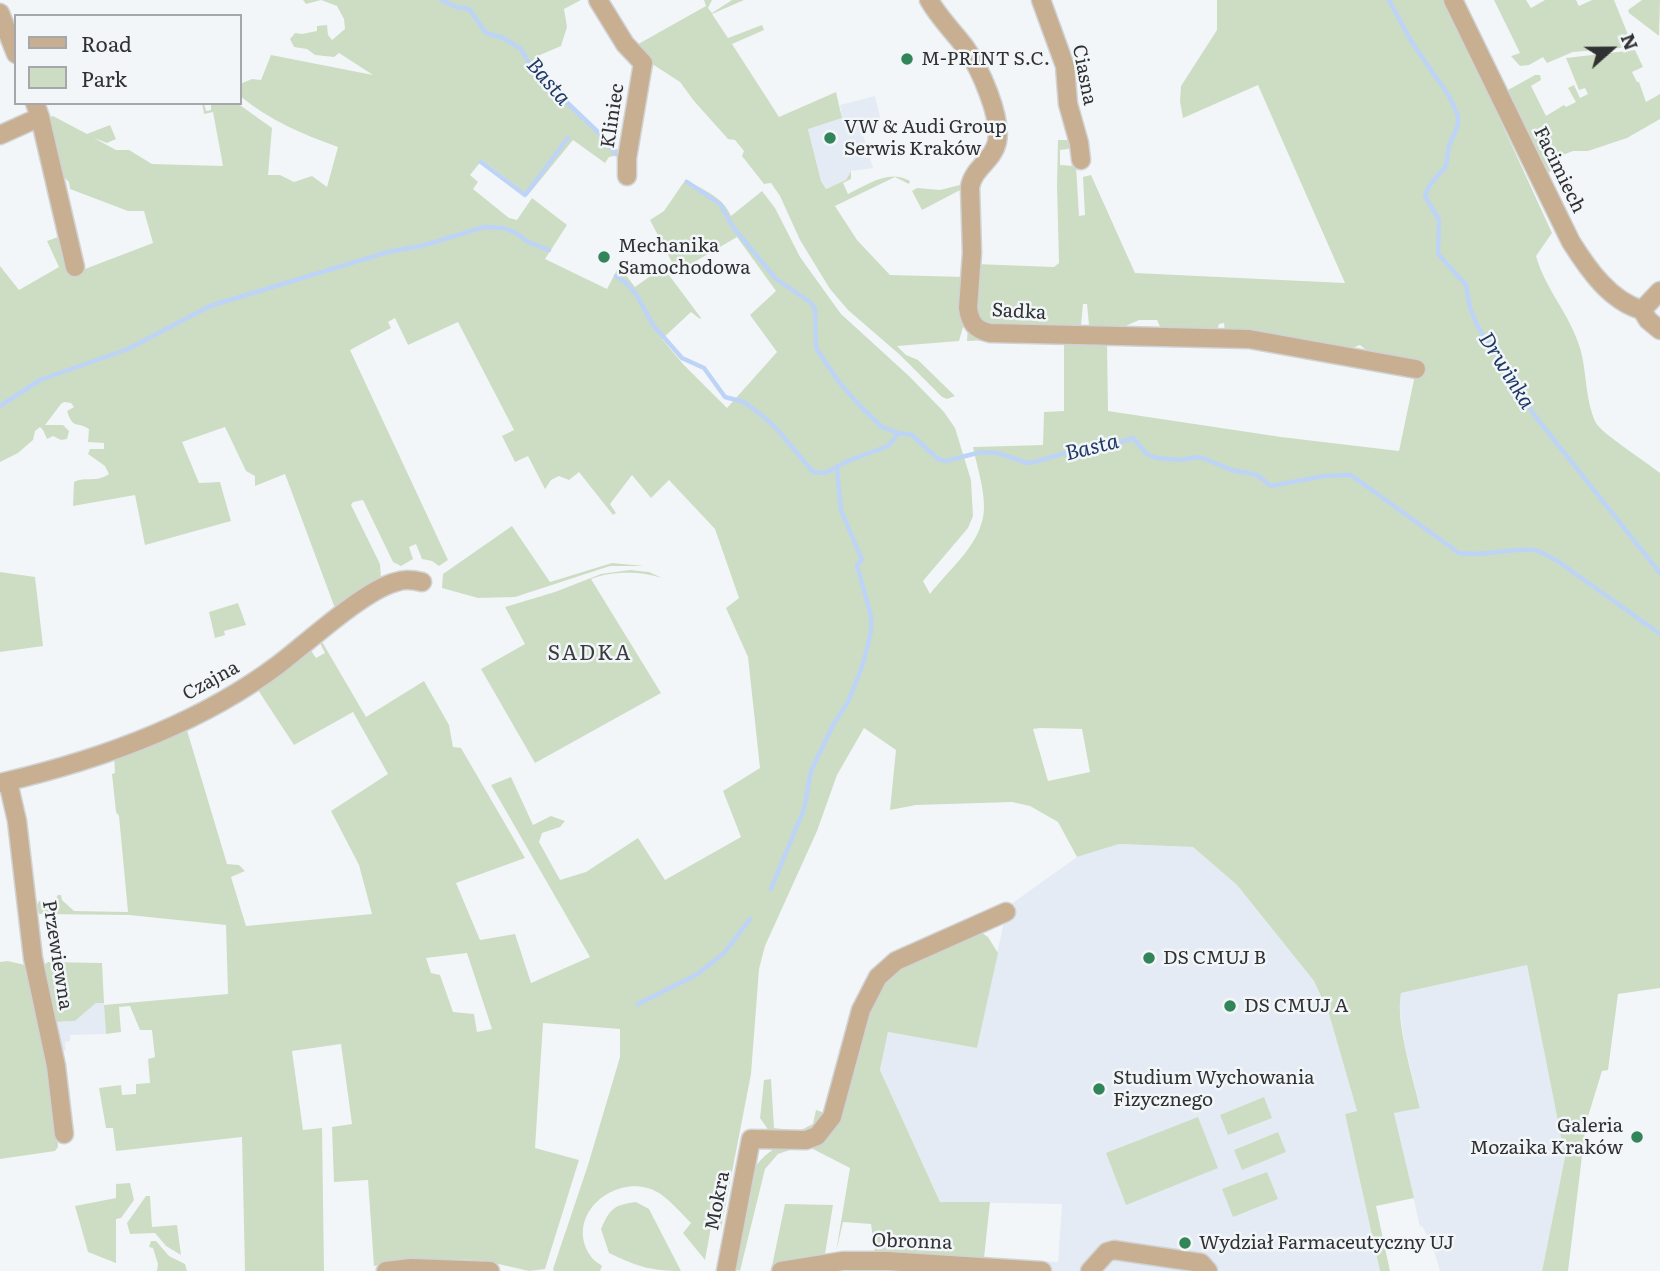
<!DOCTYPE html>
<meta charset="utf-8">
<style>
body{margin:0}
#map{position:relative;width:1660px;height:1271px;overflow:hidden;background:#f3f6f9;font-family:Literata,serif}
canvas{display:block}
.legend{position:absolute;left:14px;top:14px;width:228px;height:91px;box-sizing:border-box;background:#f3f6f9;border:2px solid #a5a7aa;margin:0;padding:9px 12px;list-style:none;font-size:21px;color:#303133}
.legend li{display:flex;align-items:center;gap:14px;height:35px}
.legend b{width:35px;border:2px solid #a5a7aa}
.north{position:absolute;left:1576px;top:14px;width:70px;height:70px;-webkit-text-stroke:5px #f3f6f9;paint-order:stroke;rotate:69deg;font-size:19px;font-weight:700;line-height:28px;text-align:center;color:#303133}
.north::after{content:'';display:block;margin:auto;width:24px;height:32px;background:#303133;clip-path:polygon(50% 0,100% 100%,50% 72%,0 100%)}
</style>
<div id="map">
<canvas width="1660" height="1271"></canvas>
<ul class="legend">
<li><b style="height:9px;background:#c9af91"></b>Road</li>
<li><b style="height:19px;background:#cdddc4"></b>Park</li>
</ul>
<div class="north">N</div>
</div>
<script>
const c = document.querySelector('canvas').getContext('2d');
c.lineJoin = 'round';
function paint(path, color) { c.fillStyle = color; c.fill(path, 'evenodd'); }
function trace(path, color, width, dash) { c.strokeStyle = color; c.lineWidth = width; c.lineCap = dash ? 'butt' : 'round'; c.setLineDash(dash || []); c.stroke(path); }
function label(font, color, halo, rows, align = 'center') {
  c.font = font + ' Literata,serif'; c.lineWidth = 5; c.setLineDash([]); c.textBaseline = 'middle'; c.strokeStyle = halo; c.fillStyle = color; for (const [text, x, y, turn = 0] of rows) {
    c.save(); c.translate(x, y); c.rotate((+turn || 0) * Math.PI / 180); c.textAlign = isNaN(turn) ? turn : align; if (halo) c.strokeText(text, 0, 0); c.fillText(text, 0, 0); c.restore();
  }
}
const built = new Path2D(`
 M875 96 881 121 861 128 873 168 851 171 846 181 826 189 821 181 808 128 842 118 840 105Z
 M1119 844 1193 847 1237 885 1314 981 1329 1014 1357 1111 1345 1114 1380 1271H958L960 1256 1058 1262 1062 1204 940 1202 880 1070 888 1032 977 1048 1007 907 1077 857Z
 M1527 965 1565 1157 1542 1271H1440L1432 1244 1422 1226 1420 1227 1394 1112 1420 1107 1404 1042 1399 1003 1401 993Z
 M96 1003H104L106 1034 70 1035V1041L65 1042 66 1051 55 1047V1022L75 1021Z`);
const green = new Path2D(`
 M303 0H581L564 9 567 27 561 46 540 55 536 71 622 154 635 70 630 64H634L638 73 624 156 618 153 615 156 609 157 605 163 573 140 528 195 482 160 470 175 478 182 473 189 509 218 517 220 532 198 567 225 545 259 607 289 619 266 635 287 663 267 701 318 700 319 691 312 662 339 683 364 727 408 777 352 750 315 776 291 737 237 677 272 650 220 664 211 686 179C703 191 723 196 731 216L762 191 775 208 800 257 841 314 909 376 944 412 955 428 971 480 973 516 968 528 923 581 930 594C950 568 984 542 984 507 984 487 977 467 973 447L1043 445 1044 412 1064 411V344H1056L1051 339 1041 338 967 341 968 326 975 332 990 337 1107 339 1108 411 1281 437 1399 451 1415 375 1419 374 1421 369 1415 362 1370 353 1360 345 1352 348 1325 343 1324 348 1319 347 1318 342 1268 333 1262 336 1225 333 1224 323 1219 324 1217 330 1163 333 1157 320H1139L1117 330 1095 331 1089 325 1087 304H1083L1081 326 1077 331 993 330 977 322 972 307 976 264 1054 267 1059 263 1057 186 1058 140H1067L1070 134 1065 123 1069 122 1074 145 1068 149 1060 150V165L1076 166 1079 216 1085 215 1083 177 1091 175 1135 273 1345 283 1258 85 1183 118 1180 102 1181 86 1217 30V0H1445L1552 233 1536 256C1545 289 1570 314 1580 348 1587 372 1585 400 1596 423 1601 433 1648 463 1660 473V988L1618 994 1608 1070 1602 1071 1586 1123 1568 1271H1542L1565 1157 1527 965 1401 993C1395 1022 1413 1077 1420 1108L1394 1113 1414 1198 1376 1206 1390 1271H1380L1345 1114 1357 1111 1329 1014 1314 981 1237 885 1193 847 1119 844 1077 857 1058 822 1030 806 1012 802 916 805 890 810 896 750 864 728 837 775 817 831 765 946 759 969 751 1074 721 1229 711 1227 705 1260 683 1233 691 1223C681 1213 670 1200 659 1193 620 1169 563 1213 590 1255 592 1259 598 1263 602 1266L600 1271H554L553 1269 588 1165 620 1057V1029L543 1023 535 1148 579 1160 545 1269 529 1271 481 1260 416 1259 374 1266 368 1180 334 1182 332 1127 352 1124 341 1044 292 1051 303 1130 322 1128 324 1271H245L242 1137 116 1151 113 1128H106L99 1088 121 1085 122 1095 136 1094V1084L150 1083 148 1059 155 1057 152 1030H140L130 1006 119 1007 121 1032 106 1034 104 1005 228 994 226 925 129 915 39 914 37 905 39 901 53 903 58 895H61L62 900 74 911 128 912 119 816 116 812 112 774 115 773 114 756 186 727 227 864 239 865 245 871 231 877 246 926 372 914 359 865 331 811 388 774 353 712 294 745 256 687 310 649 316 658 325 653 319 641 321 640 366 717 424 681 449 725 453 747 461 748 525 858 456 883 480 940 515 934 531 983 590 957 491 785 511 777 533 825 551 816 565 821 560 827 542 833 539 842 560 880 586 872 638 838 665 880 741 837 723 791 760 768 748 657 726 608 739 598 715 529 669 480 651 498 632 475 610 504 616 513 613 515 579 472 569 480 559 476 551 480 545 489 528 456 515 462 502 436 514 430 458 322 408 345 395 318 388 322 391 328 350 350 448 560 439 566 432 561 422 559 416 544 409 547 413 559 401 566 393 562 363 500 353 502 351 505 380 564 381 577 336 611 285 474 255 486V476L246 471 225 427 182 442 199 483 220 482 231 521 145 545 135 495 73 506 74 482C86 476 96 483 109 474L105 466 88 454 90 449H104V443L88 442 89 429C77 421 73 430 67 411L74 407 71 403 64 402 61 404 45 425H63L69 431 67 439 61 440 53 436 47 439 43 430 40 427 35 431 33 440 18 453 0 462V266L19 290 59 267 47 241 58 237 64 264 69 265 71 271 85 269 153 243 144 211H128L70 189 69 182 57 171 45 119 53 116 87 134 110 125 116 139 107 143 94 138 116 150H129L152 164 223 166 213 112 204 114 202 103H204L206 111 211 110V103H237L272 128 268 175H280L294 182 312 176 327 187 338 147C302 134 269 120 240 96V84L252 79 261 80 271 55 373 75 339 53 334 57 315 55 307 49 294 47 290 39 295 33 302 34 317 31V26L327 25 328 35 332 40 345 29 344 19 337 6 321 0 306 4ZM1040 728 1082 729 1090 772 1048 781 1033 729ZM467 953 492 1029 477 1032 474 1014 453 1012 440 975 431 973 426 958Z
 M704 0H712L708 8 712 13 732 0H744L712 14 728 38 762 25 764 30 732 44 779 117 836 92 842 118 808 129 821 181 826 189 846 180 851 171V179L843 183 848 194C869 184 889 169 910 181L909 184 895 177 835 206 857 240 890 275 966 277 965 320 959 341 897 346 906 355 918 360 955 396 947 399 942 397 899 354 848 310 830 289 800 240 780 196 771 183 764 184 742 156 744 151 735 140 728 139 694 101 680 82 643 58 633 47 706 6Z
 M1494 0H1526L1531 8 1545 0H1576L1579 6 1592 0H1614L1633 47 1573 52 1547 63 1543 57 1529 65 1520 66 1511 56 1520 53Z
 M1642 0H1660L1659 36 1629 13 1628 10Z
 M1635 50 1643 67 1632 72 1637 82H1639L1646 102 1660 94V119L1627 138 1588 151H1573L1547 161 1552 171 1548 172 1508 90 1535 75H1540L1541 80 1531 86 1546 116 1564 105 1566 107 1576 102 1568 88 1574 85 1580 98 1588 94 1585 88 1579 90 1566 58Z
 M960 185 962 189 922 210 912 191 917 188 940 190Z
 M512 526 550 582 612 563 644 566H610L515 597 478 598 442 588 443 574Z
 M630 570 649 572 662 578C640 571 612 571 591 579L661 693 535 763 481 669 525 644 505 607 555 592 601 574Z
 M0 572 35 577 43 646 0 652Z
 M238 603 246 625 224 631 225 635 215 638 209 612Z
 M982 933 988 937 998 953 977 1048 888 1032 880 1070 940 1202H990L984 1258 875 1252 871 1224 843 1222 836 1252 850 1168 811 1148H796L778 1154 765 1169 740 1271 737 1270 735 1267 755 1167C775 1141 788 1144 819 1140L855 1052 878 988 891 974 911 962 976 934Z
 M8 961 29 966 53 1070 58 1147 55 1151 0 1159V962Z
 M48 962 102 963 104 1003H96L75 1021 54 1022 39 968Z
 M771 1079 774 1128 799 1131 813 1124 816 1110 825 1113 824 1118 807 1134 769 1131 760 1118 764 1080Z
 M1264 1097 1272 1118 1228 1135 1220 1115Z
 M1198 1117 1218 1168 1126 1205 1106 1153Z
 M1278 1132 1286 1152 1242 1170 1234 1150Z
 M1267 1172 1278 1199 1233 1217 1222 1189Z
 M130 1183 134 1200 121 1218 116 1219V1263L88 1252 75 1206 116 1198V1184Z
 M146 1196H150L152 1227 177 1225 181 1255 166 1246 155 1233 130 1234 127 1223Z
 M636 1202 649 1209 681 1271C651 1271 636 1266 609 1253L601 1229C610 1209 613 1205 636 1202Z
 M785 1204 833 1205 825 1254 772 1266Z
 M151 1241H156L169 1256 185 1264 187 1271H157L158 1264 153 1248 149 1247Z`);
const stream = new Path2D(`
 M441 0 456 7 469 9 486 33 503 38 521 49 533 70 601 135 616 154
 M1389 0 1411 41 1449 96 1458 116V125L1449 146 1446 166 1429 186 1425 196 1439 220 1438 254 1466 285 1470 308 1477 325 1535 416 1660 573
 M481 162 525 195 568 138
 M687 182 720 204 733 227 776 279 810 302 815 309 816 348 839 382 862 408 882 427 898 433 912 435 938 459 946 461 981 452 997 453 1028 463 1035 462 1091 445 1107 447 1133 438 1147 454 1156 458 1179 460 1200 457 1232 470 1257 475 1271 486 1324 476 1351 475 1459 553C1484 557 1508 548 1533 550 1542 551 1550 557 1559 562L1660 634
 M616 276 626 283 636 294 653 325 682 358 704 368 725 397 744 402 760 414 775 427 813 472 825 473 848 461 888 446 898 434
 M0 406 40 380 128 349 210 306 388 252 425 245 484 227 504 228 516 233 528 242 549 250
 M771 889 804 809 811 771 833 725 848 702 862 667 871 632V616L857 565 862 560 841 510 837 469
 M638 1004 696 975 724 953 750 919`);
const minor = new Path2D(`
 M598 0 625 44 643 63 627 158V176
 M929 0C939 18 953 31 965 47 980 68 1002 117 997 142 993 161 973 168 970 187L972 253 968 308C970 322 975 330 990 333L1249 339 1416 369
 M1041 0 1065 66 1068 104 1079 143 1081 160
 M1453 0 1571 242C1588 269 1610 301 1642 310L1648 320 1660 330
 M0 13 16 54
 M35 103 40 117 75 267
 M0 135 40 117
 M1642 310 1660 291
 M8 782 17 821 33 958 56 1066 64 1134
 M0 783C96 761 199 724 278 665 307 643 364 590 396 582 404 579 414 580 422 582
 M386 1271 411 1268 490 1271
 M726 1271 751 1139 806 1140 817 1136 832 1117 861 1010 878 977 896 961 1006 912
 M781 1271 843 1261H887L1042 1271
 M1090 1271 1107 1252 1114 1250 1201 1263 1208 1271`);
const markers = [
 [907,59,7,"#318558"],
 [830,138,7,"#318558"],
 [604,257,7,"#318558"],
 [1149,958,7,"#318558"],
 [1230,1006,7,"#318558"],
 [1099,1089,7,"#318558"],
 [1637,1137,7,"#318558"],
 [1185,1243,7,"#318558"]
];
const poiNames = [
 ["M-PRINT S.C.",921,59],
 ["VW & Audi Group",844,127],
 ["Serwis Kraków",844,149],
 ["Mechanika",618,246],
 ["Samochodowa",618,268],
 ["DS CMUJ B",1163,958],
 ["DS CMUJ A",1244,1006],
 ["Studium Wychowania",1113,1078],
 ["Fizycznego",1113,1100],
 ["Galeria",1623,1126,"right"],
 ["Mozaika Kraków",1623,1148,"right"],
 ["Wydział Farmaceutyczny UJ",1199,1243]
];
const streetNames = [
 ["Ciasna",1084,75,79],
 ["Kliniec",613,116,-81],
 ["Facimiech",1559,170,64],
 ["Sadka",1019,312,3],
 ["Czajna",211,681,-29],
 ["Przewiewna",57,955,81],
 ["Mokra",718,1201,-79],
 ["Obronna",912,1242,2]
];
const waterNames = [
 ["Basta",548,82,49],
 ["Drwinka",1506,371,58],
 ["Basta",1092,448,-14]
];
const neighbourhoodNames = [
 ["SADKA",590,654]
];
paint(built, '#e4ebf5');
paint(green, '#cdddc4');
trace(stream, '#bdd4f6', 4.5);
trace(minor, '#d0d3d5', 21);
trace(minor, '#c9af91', 18);
for (const [x, y, r, color] of markers) { const dot = new Path2D(); dot.arc(x, y, r, 0, 2 * Math.PI); c.fillStyle = color; c.fill(dot); trace(dot, '#f3f6f9', 2.5); }
label('19px', '#303133', '#f3f6f9', poiNames, 'left');
label('19px', '#303133', '#f3f6f9', streetNames);
label('italic 21px', '#1e3965', '#f3f6f9', waterNames);
c.letterSpacing = '2px';
label('21px', '#3a3d3f', '#f3f6f9', neighbourhoodNames);
c.letterSpacing = '0px';
</script>
